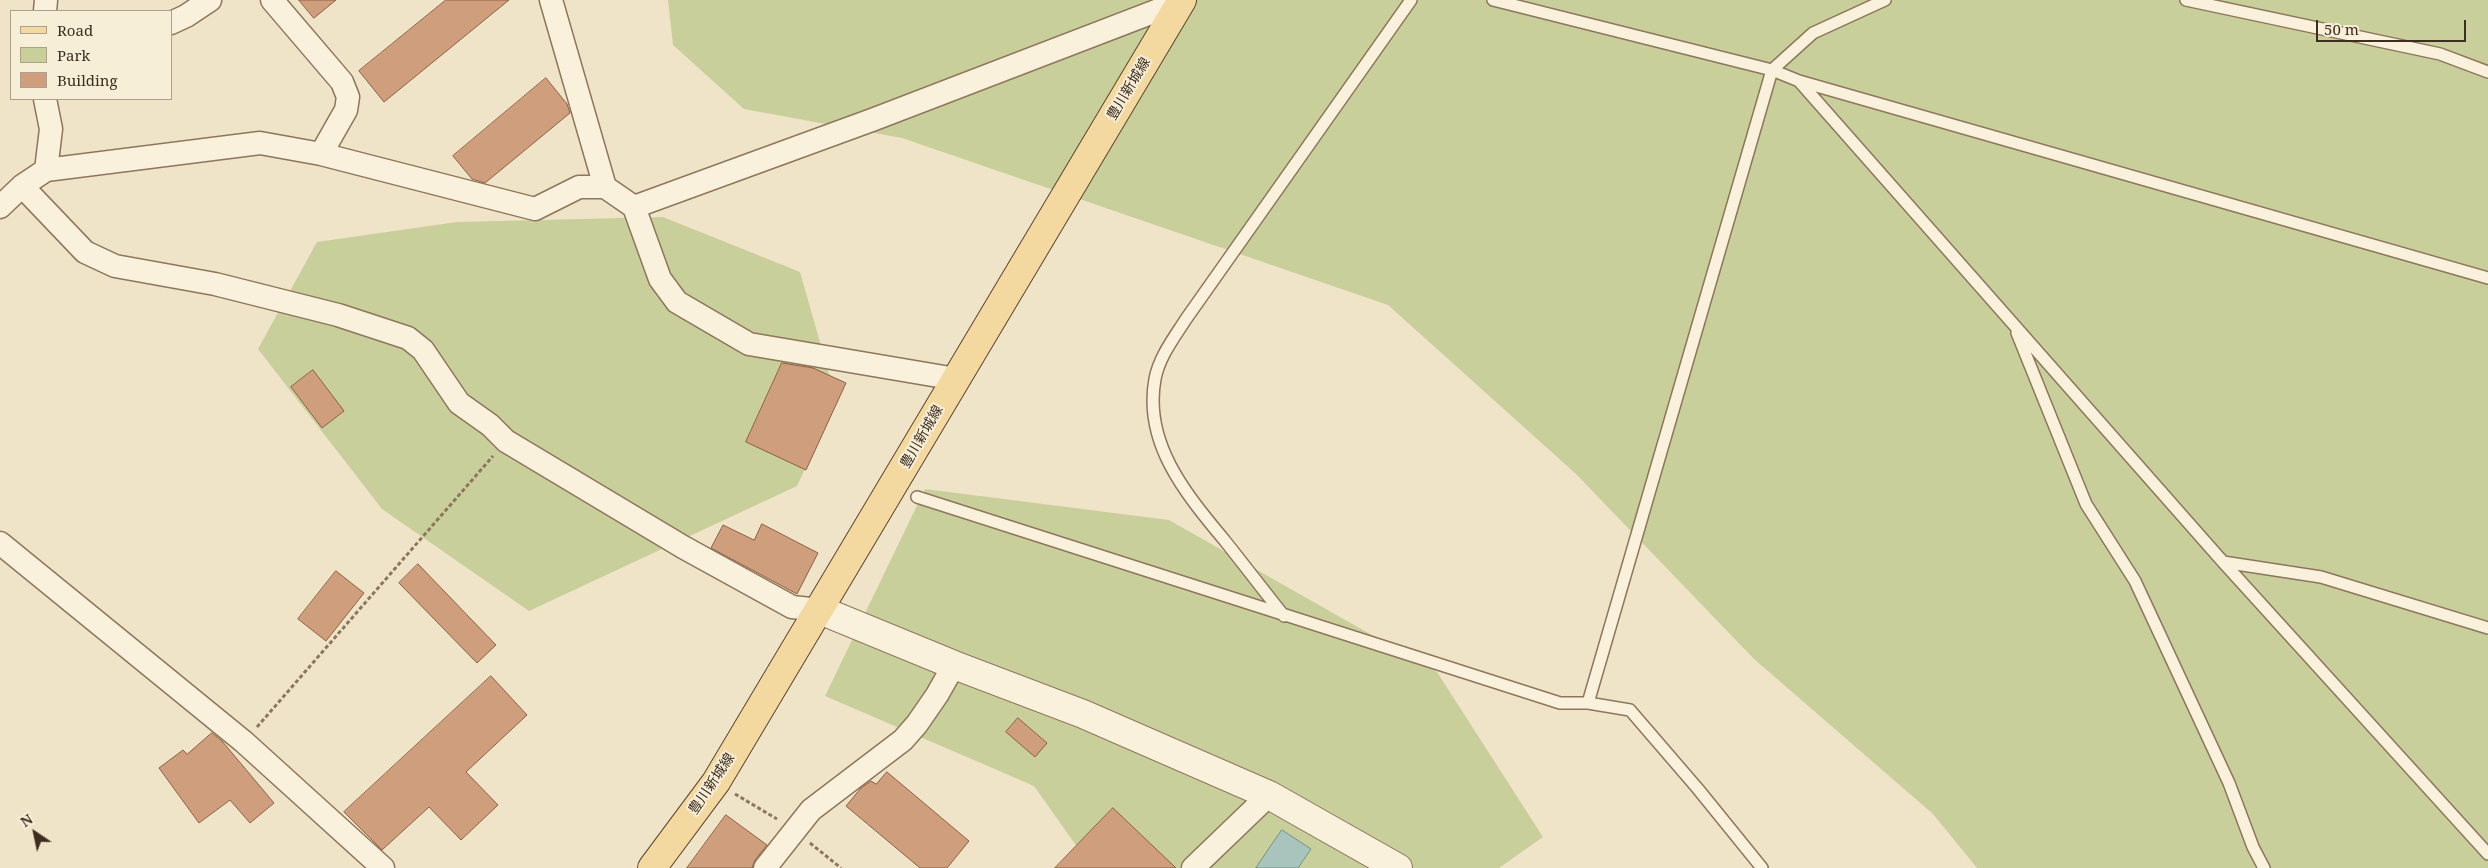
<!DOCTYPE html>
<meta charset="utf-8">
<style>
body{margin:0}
#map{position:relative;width:2488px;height:868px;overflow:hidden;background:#f0e4c8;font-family:"Noto Serif",serif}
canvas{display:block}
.legend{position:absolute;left:10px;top:10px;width:162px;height:90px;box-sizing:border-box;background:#f7eed8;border:1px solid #ada18e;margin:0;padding:6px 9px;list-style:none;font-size:15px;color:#3d2e20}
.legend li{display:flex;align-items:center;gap:10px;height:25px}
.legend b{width:25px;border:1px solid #ada18e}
.north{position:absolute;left:10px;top:808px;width:50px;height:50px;-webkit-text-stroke:4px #f7eed8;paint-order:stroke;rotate:326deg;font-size:14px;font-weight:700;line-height:20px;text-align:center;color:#3d2e20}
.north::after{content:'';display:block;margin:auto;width:18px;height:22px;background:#3d2e20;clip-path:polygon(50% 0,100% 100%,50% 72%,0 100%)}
.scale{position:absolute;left:2316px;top:20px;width:150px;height:22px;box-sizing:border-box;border:2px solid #3d2e20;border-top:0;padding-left:6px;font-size:15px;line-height:18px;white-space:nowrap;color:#3d2e20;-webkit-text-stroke:4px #f7eed8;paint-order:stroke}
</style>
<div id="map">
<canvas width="2488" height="868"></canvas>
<ul class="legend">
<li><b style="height:6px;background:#f3d9a0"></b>Road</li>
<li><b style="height:14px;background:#c9cf9b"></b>Park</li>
<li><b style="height:14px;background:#cf9f7d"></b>Building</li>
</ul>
<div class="north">N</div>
<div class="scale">50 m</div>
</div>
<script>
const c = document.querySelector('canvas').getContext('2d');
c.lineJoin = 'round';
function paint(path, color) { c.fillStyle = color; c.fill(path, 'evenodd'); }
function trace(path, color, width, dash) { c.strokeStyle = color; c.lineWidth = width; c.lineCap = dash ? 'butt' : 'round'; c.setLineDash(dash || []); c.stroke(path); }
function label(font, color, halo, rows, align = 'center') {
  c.font = font + ' "Noto Serif","Noto Sans JP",serif'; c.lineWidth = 4; c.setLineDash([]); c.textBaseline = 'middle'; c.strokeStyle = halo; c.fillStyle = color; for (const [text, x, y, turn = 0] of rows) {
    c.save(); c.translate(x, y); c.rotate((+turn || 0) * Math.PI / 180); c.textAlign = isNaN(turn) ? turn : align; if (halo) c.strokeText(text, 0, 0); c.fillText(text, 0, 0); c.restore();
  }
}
const green = new Path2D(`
 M668 0H2488V868H1977L1933 814 1754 659 1576 474 1388 305 902 138 744 109 673 45Z
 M663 217 800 272 837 402 797 486 529 611 382 509 258 349 317 242 457 222Z
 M925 489 1169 520 1437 672 1543 837 1499 868H1092L1034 786 825 696Z`);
const water = new Path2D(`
 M1282 830 1311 849 1298 868H1256Z`);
const building = new Path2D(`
 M299 0H336L314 18Z
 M446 0H509L384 102 359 71Z
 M546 78 567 104 570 113 485 183 472 179 453 156Z
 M782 363 813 368 846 383 806 470 746 442Z
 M313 370 344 411 322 428 291 387Z
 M762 524 818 553 797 594 711 548 723 525 754 540Z
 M418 564 496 645 477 663 399 583Z
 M336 571 364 593 326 641 298 619Z
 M491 676 527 715 466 772 498 805 461 840 429 807 382 850 344 812Z
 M1018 718 1047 743 1035 757 1006 732Z
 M212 733 222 741 274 803 250 823 230 800 199 823 159 768 183 750 187 754Z
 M887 772 969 841 947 868H920L846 806 861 788 871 781 876 784Z
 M1113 808 1176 868H1055Z
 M726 815 767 845 755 860 752 868H687Z`);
const path = new Path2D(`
 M257 727 493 456
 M735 794 777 819
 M810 843 841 868`);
const service = new Path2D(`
 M1493 0 1772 70 1799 81 2488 278
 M2186 0 2440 54 2488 72
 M1799 81 2223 562 2488 854
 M2017 333 2086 504 2135 581 2229 783 2253 847 2264 868
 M917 497 1560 703H1588L1630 710 1698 789 1762 868
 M2223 562 2321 577 2488 628
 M1284 616C1264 591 1245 566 1225 541 1187 495 1143 444 1155 379 1159 357 1174 338 1186 319L1411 0
 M1588 703 1772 70 1813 33 1885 0`);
const minor = new Path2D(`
 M272 0 342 82 348 97 346 110 321 154
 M551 0 605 187
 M45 11 46 0
 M171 23 186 16 210 0
 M45 99 51 129 46 170
 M22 186 85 252 115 266 215 284 338 315 408 338 423 350 459 403 490 425 506 441 683 547 792 607 820 610
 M0 207 22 186 46 170 260 143 321 154 535 209 579 187H605L634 207 660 279 677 302 749 344 956 379
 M634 207 872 120 1182 1
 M0 543 244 742 383 868
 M765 868 811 810 903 740 917 724 937 695 954 665
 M1193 868 1269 795`);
const tertiary = new Path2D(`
 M820 610 954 665 1083 714 1269 795 1398 868`);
const primary = new Path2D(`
 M652 868 716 782 1182 0`);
const streetNames = [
 ["豊川新城線",1129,89,-59],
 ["豊川新城線",922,437,-60],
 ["豊川新城線",712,784,-56]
];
paint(green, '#c9cf9b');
paint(water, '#a9c4bc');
trace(water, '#6f938a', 1);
paint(building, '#cf9f7d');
trace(building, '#8d5f41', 1);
trace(service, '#8d765c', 14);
trace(minor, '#8d765c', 25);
trace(tertiary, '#8d765c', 30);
trace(primary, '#5b4430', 30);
trace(path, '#8d765c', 3, [4, 2.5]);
trace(service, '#faf1dc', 11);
trace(minor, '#faf1dc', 22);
trace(tertiary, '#faf1dc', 28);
trace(primary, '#f3d9a0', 28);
label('14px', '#3d2e20', '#f7eed8', streetNames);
</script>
